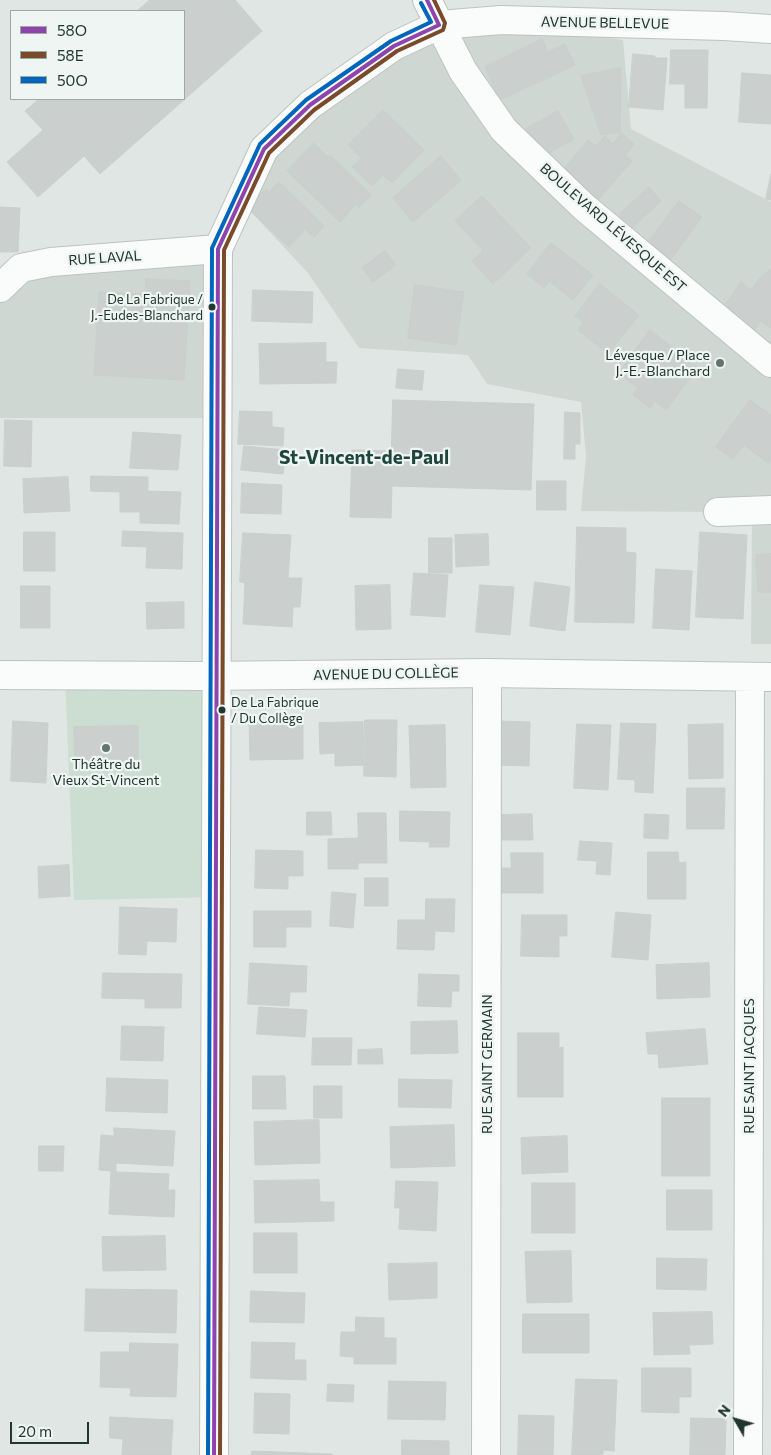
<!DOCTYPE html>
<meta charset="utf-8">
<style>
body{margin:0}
#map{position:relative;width:771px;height:1455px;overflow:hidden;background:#e0e6e3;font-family:Commissioner,sans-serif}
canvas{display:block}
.legend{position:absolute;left:10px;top:10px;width:175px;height:90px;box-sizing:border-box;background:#eef5f2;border:1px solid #9ca9a5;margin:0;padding:6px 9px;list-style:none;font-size:15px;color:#223631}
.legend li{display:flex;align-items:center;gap:10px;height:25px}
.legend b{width:25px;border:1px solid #9ca9a5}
.north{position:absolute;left:711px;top:1395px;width:50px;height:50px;-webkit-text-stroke:4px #eef5f2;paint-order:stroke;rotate:308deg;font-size:14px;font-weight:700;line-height:20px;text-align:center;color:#223631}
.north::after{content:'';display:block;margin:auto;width:18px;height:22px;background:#223631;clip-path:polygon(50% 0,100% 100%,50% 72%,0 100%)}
.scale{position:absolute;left:10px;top:1422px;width:79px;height:22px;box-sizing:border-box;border:2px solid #223631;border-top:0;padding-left:6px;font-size:15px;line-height:18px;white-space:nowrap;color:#223631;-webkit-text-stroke:4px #eef5f2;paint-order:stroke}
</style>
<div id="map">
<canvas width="771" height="1455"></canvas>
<ul class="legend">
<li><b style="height:6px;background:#8e44ad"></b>58O</li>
<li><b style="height:6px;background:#7a4b2a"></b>58E</li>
<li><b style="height:6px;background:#0065bd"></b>50O</li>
</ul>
<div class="north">N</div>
<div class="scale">20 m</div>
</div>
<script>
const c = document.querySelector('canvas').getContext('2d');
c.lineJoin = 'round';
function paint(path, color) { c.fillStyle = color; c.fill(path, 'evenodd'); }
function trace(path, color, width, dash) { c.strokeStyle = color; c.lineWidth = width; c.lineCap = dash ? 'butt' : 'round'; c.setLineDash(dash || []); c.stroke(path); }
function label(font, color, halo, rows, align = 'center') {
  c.font = font + ' Commissioner,sans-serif'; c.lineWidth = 4.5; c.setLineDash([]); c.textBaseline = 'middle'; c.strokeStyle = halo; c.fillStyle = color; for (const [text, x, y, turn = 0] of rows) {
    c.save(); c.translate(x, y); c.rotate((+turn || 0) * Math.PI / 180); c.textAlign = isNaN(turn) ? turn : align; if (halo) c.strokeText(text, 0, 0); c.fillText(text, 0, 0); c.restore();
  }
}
const built = new Path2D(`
 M501 20 623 40 631 129 771 202V644H751L752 524 718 512 581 511 586 456 581 402 487 384 468 355 359 348 308 273 241 201 264 149 439 25Z
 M218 249 217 418H0V288L21 268Z`);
const green = new Path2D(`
 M224 673 223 897 74 900 65 675Z`);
const building = new Path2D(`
 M150 0H235L262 31 100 174 84 156 38 197 7 162 43 130 25 111 39 99H184V11H137Z
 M542 39 548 52 565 44 575 65 500 100 485 67Z
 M671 50H708L707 108H685V84H670Z
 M633 54 655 56V58H667L663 110 629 107Z
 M621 68 620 132 601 135 581 76Z
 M742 73 771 75V124L739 122Z
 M383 110 424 150 392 183 383 175 372 186 352 167 361 158 348 145Z
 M558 111 574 139 542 157 526 129Z
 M621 133 634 144 625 155 632 161 598 200 563 170 588 140 596 146 605 136 613 144Z
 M314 143 328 157 330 155 371 195 359 208 356 204 340 222 287 171Z
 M441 156 461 180 413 222 393 198Z
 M771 174V200L766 199Z
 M279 182 324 226 314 237 305 229 289 247 247 208 266 189 269 192Z
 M649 187 661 201 632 228 619 215Z
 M482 196 531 248 493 284 472 261 483 250 455 221Z
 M679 201 702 217 667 265 644 248Z
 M0 207 20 208 18 252H0Z
 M551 243 593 275 573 300 549 281 544 288 527 274Z
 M385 251 396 265 373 282 362 268Z
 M771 269V328L760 321 755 330 735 316 726 304 741 282 751 290 759 279Z
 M146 279 190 281 184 380 94 375 99 292 145 294Z
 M600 284 639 315 608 354 578 330 584 322 575 316Z
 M415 285 464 292 456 345 408 338Z
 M253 290 313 292 312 323 252 321Z
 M650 330 698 367 666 410 655 401 650 408 633 395 638 388 619 373Z
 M326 343V362H337L336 383 260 384 259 344Z
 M398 369 424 371 422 390 396 388Z
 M393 400 534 404 531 490 392 486 391 518 350 517 352 450 391 451Z
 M750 400 771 415V459L768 463 744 445 733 459 716 447Z
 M240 411 272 412V427L284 428 283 446 238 444Z
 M565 412 580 413V444H575V459H564Z
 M5 420 32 421 31 467 4 466Z
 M133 432 181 435 178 470 130 468Z
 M244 446 286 450 283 474 241 470Z
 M91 476 148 477V491L181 492 179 524 140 523V512H120V492L91 491Z
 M68 477 70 511 24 513 23 479Z
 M537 481H566V510H537Z
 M242 483 282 485 281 514 241 513Z
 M577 527 626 528V552L636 553 634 623 575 622Z
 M123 531 183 533 182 569 146 568 147 547 122 546Z
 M24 532H55V571H24Z
 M700 532 747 535 743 619 696 617Z
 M243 533 291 535 288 578H302L300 607H293L292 627 243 624 245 583 240 582Z
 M488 534 489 565 456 567 455 535Z
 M429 538H452V573H429Z
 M771 554V592H758L756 555Z
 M656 569 692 571 689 630 653 628Z
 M414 573 448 575 445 617 411 615Z
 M535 582 570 587 565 631 530 626Z
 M390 585 391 629 356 630 355 586Z
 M480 585 514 587 510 635 476 632Z
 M21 586H50V628H21Z
 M184 602V628L147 629 146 603Z
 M365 720H397L396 777 364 776Z
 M13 721 48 723 46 783 11 781Z
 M303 721V759L250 760 249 722Z
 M500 721 530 722 529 766 498 765Z
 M363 722 364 765 335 766V753L320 754 319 723Z
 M621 723 656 724 653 793 635 792V780L618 779Z
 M577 724 611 725 608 790 574 788Z
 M723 724V778L689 779 688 725Z
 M445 725 446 787 411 788 409 726Z
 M138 726V769L75 770 74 727Z
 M687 788H725L724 829H687Z
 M400 811 450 812 449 847H429L430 842 400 841Z
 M307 812H331L332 835H307Z
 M358 813H386L387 863H358V869H328V839L358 838Z
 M532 814 533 840H502L501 815Z
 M645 814 669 815 668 839 644 838Z
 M580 841 612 843 610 875 596 874 597 861 578 860Z
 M256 850 303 851V876H288V889L255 888Z
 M648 852H678L679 863 686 862V899H648Z
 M511 853H543V893H501V868H511Z
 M69 865 70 896 39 898 38 867Z
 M365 878H388V906H365Z
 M332 892 356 894 353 928 330 926Z
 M426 899H455L454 932 435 931 434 950 397 949 398 920H425Z
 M120 907 177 909 176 942 147 941 146 955 119 954Z
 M254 911H311V927H286V947H254Z
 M616 912 651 915 648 960 612 957Z
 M522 915H567V936H559V957L521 956Z
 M250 963 307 966 306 992H290L289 1006 248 1004Z
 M709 963 710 997 657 999 656 965Z
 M103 973 182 974 181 1008H145V999L102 998Z
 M419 974 459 975V991H452L451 1007 418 1006Z
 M259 1007 307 1010 305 1037 257 1034Z
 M457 1021 458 1053 411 1054V1022Z
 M122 1026 164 1027 163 1061 121 1060Z
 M705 1029 708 1064 659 1068 658 1054H648L646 1033Z
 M518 1033H559V1048L563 1047V1097H518Z
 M313 1038H352L351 1065H312Z
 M382 1049 383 1064H358V1050Z
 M253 1076H285L286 1109H253Z
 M107 1078 168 1080 167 1113 106 1111Z
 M399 1079 452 1080 451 1108 399 1107Z
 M314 1086H342V1118H314Z
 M662 1098H710V1176H662Z
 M319 1120 320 1163 255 1165 254 1122Z
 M454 1125 455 1166 391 1168 390 1127Z
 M114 1128 175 1131 173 1166 116 1163V1172L169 1174 168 1190H175L174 1217 109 1214 111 1171 99 1170 101 1135 114 1136Z
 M567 1136 568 1172 522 1174 521 1138Z
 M39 1146H64L63 1171H39Z
 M319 1180 320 1202H334V1221L255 1223 254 1181Z
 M396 1181 438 1182 436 1231 399 1229 400 1208H395Z
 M532 1183H575V1233H532Z
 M667 1190H712V1230H667Z
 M254 1233H297V1273H254Z
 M165 1236 166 1270 103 1271 102 1237Z
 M571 1251 572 1302 527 1303 525 1252Z
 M657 1258 707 1259 706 1290 657 1289Z
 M437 1263V1298L389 1300 388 1264Z
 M86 1289 177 1290 176 1333 85 1331Z
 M251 1291 305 1293 304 1323 250 1322Z
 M712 1312 713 1344 689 1345 690 1354 654 1355 653 1313Z
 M523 1314H589V1353H523Z
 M356 1317 384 1318V1338H396V1364H354V1357L340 1356 341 1332H355Z
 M252 1342 295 1343 294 1360H306V1380L251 1378Z
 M130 1343 178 1344 176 1397 130 1396 131 1388 100 1387 101 1352H129Z
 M642 1368H691V1397H679V1413L642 1412Z
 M576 1379 617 1380 614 1451 603 1450V1455H572Z
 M389 1381 446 1382 445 1420 388 1419Z
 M328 1384 354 1385 353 1402 327 1401Z
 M255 1393 290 1394 289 1434 254 1433Z
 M519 1415 554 1416 553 1455H518Z
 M110 1417 173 1420 171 1455H122L123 1439 110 1438Z
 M691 1418 726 1419 725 1455H690Z
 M402 1440 449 1441V1455H402Z
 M252 1451 332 1454V1455H252Z`);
const street = new Path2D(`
 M0 288 21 268 51 262 218 249
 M718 512 771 510
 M0 675 200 676 487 673 771 677
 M214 1455 218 249 264 149 310 105 394 46 439 25 501 20 724 26 771 29
 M486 1455 487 673
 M748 1455 750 677`);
const secondary = new Path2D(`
 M427 0 463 71 504 130 584 207 771 363`);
const bus1 = new Path2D(`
 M214 1455 218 249 264 149 310 105 394 46 439 25 427 0`);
const bus2 = new Path2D(`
 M220 1455 224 250 269 153 314 110 397 51 443 30 445 23 434 0`);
const bus3 = new Path2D(`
 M208 1455 212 248 260 144 306 100 391 41 431 22 421 3`);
const markers = [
 [212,307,4.5,"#223631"],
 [720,363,5,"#64746f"],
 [222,710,4.5,"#223631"],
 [106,748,5,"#64746f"]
];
const busNames = [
 ["De La Fabrique /",203,300],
 ["J.-Eudes-Blanchard",203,316],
 ["De La Fabrique",231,703,"left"],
 ["/ Du Collège",231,719,"left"]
];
const streetNames = [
 ["AVENUE BELLEVUE",605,23,1],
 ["BOULEVARD LÉVESQUE EST",613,228,41],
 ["RUE LAVAL",105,258,-4],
 ["AVENUE DU COLLÈGE",386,674,-1],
 ["RUE SAINT GERMAIN",487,1064,-90],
 ["RUE SAINT JACQUES",749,1066,-90]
];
const poiNames = [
 ["Lévesque / Place",710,355],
 ["J.-E.-Blanchard",710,371],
 ["Théâtre du",106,764,"center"],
 ["Vieux St-Vincent",106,780,"center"]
];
const districtNames = [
 ["St-Vincent-de-Paul",364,458]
];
paint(built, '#cfd7d3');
paint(green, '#cbded1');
paint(building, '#cbcfce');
trace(building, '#c9cfcc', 1);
trace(street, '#bdc3c0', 30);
trace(secondary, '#bdc3c1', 30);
trace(street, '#fafbfb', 28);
trace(secondary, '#fafbfb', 28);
trace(bus1, '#8e44ad', 4);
trace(bus2, '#7a4b2a', 4);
trace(bus3, '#0065bd', 4);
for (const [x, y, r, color] of markers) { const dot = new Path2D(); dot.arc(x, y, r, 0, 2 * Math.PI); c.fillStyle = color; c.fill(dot); trace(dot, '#eef5f2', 2); }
label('13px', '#223631', '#eef5f2', busNames, 'right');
label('14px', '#223631', '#eef5f2', streetNames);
label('14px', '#223631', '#eef5f2', poiNames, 'right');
label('bold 19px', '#20453d', '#eef5f2', districtNames);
</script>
